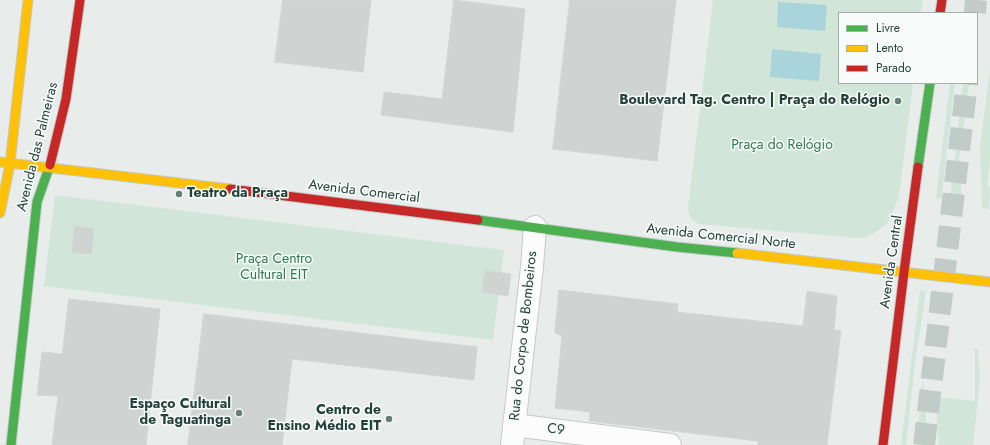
<!DOCTYPE html>
<meta charset="utf-8">
<style>
body{margin:0}
#map{position:relative;width:990px;height:445px;overflow:hidden;background:#e8edeb;font-family:Jost,sans-serif}
canvas{display:block}
.legend{position:absolute;left:838px;top:12px;width:140px;height:72px;box-sizing:border-box;background:#f7fbf9;border:1px solid #a3b1ad;margin:0;padding:5px 7px;list-style:none;font-size:12px;color:#24423a}
.legend li{display:flex;align-items:center;gap:8px;height:20px}
.legend b{width:20px;border:1px solid #a3b1ad}
</style>
<div id="map">
<canvas width="990" height="445"></canvas>
<ul class="legend">
<li><b style="height:5px;background:#4caf50"></b>Livre</li>
<li><b style="height:5px;background:#ffc107"></b>Lento</li>
<li><b style="height:5px;background:#c62828"></b>Parado</li>
</ul>
</div>
<script>
const c = document.querySelector('canvas').getContext('2d');
c.lineJoin = 'round';
function paint(path, color) { c.fillStyle = color; c.fill(path, 'evenodd'); }
function trace(path, color, width, dash) { c.strokeStyle = color; c.lineWidth = width; c.lineCap = dash ? 'butt' : 'round'; c.setLineDash(dash || []); c.stroke(path); }
function label(font, color, halo, rows, align = 'center') {
  c.font = font + ' Jost,sans-serif'; c.lineWidth = 3; c.setLineDash([]); c.textBaseline = 'middle'; c.strokeStyle = halo; c.fillStyle = color; for (const [text, x, y, turn = 0] of rows) {
    c.save(); c.translate(x, y); c.rotate((+turn || 0) * Math.PI / 180); c.textAlign = isNaN(turn) ? turn : align; if (halo) c.strokeText(text, 0, 0); c.fillText(text, 0, 0); c.restore();
  }
}
const green = new Path2D(`
 M713 0H923L921 13H839V83H913L899 197 887 224 876 232 864 238H857L699 224 690 218 688 208Z
 M974 0H979L977 16V13H972Z
 M990 69V159L987 186 990 187 989 209 982 208 980 145Z
 M950 83H955L942 192 943 199 936 198Z
 M963 83H969L959 160 962 200 950 199Z
 M55 195 504 250 493 340 44 286Z
 M920 290 926 291 915 364 906 445H901Z
 M976 348 978 350 980 380 973 445H939L935 397 975 401V352L974 349Z
 M923 379 928 445H916Z`);
const water = new Path2D(`
 M778 2 827 5 825 31 777 27Z
 M772 49 821 54 819 81 770 77Z`);
const building = new Path2D(`
 M283 0H371L363 72 275 62Z
 M454 0 525 9 513 132 381 115 384 92 442 99Z
 M570 0H676L657 161 553 149Z
 M75 226 94 229 91 254 72 252Z
 M485 271 511 274 508 296 482 292Z
 M559 290 678 304 677 312 803 326 807 291 833 295V296H837L834 330 841 331 827 445H758V441L589 421 590 412 555 408 562 336 555 333Z
 M69 299 160 309 146 445H52L58 396 37 395 42 352 62 354Z
 M204 314 477 347 474 380 292 359 282 445H188Z`);
const primaryTunnel = new Path2D(`
 M975 13 976 0
 M924 445 967 83`);
const street = new Path2D(`
 M514 425 670 445
 M512 445 532 267 535 227`);
const fast = new Path2D(`
 M918 167 930 83
 M478 220 677 247 737 253
 M11 445 37 202 50 165`);
const slow = new Path2D(`
 M0 162 230 189
 M0 213 10 164 28 0
 M737 253 990 282`);
const jam = new Path2D(`
 M940 13 942 0
 M50 165 66 99 80 0
 M230 189 478 220
 M883 445 904 272 918 167`);
const markers = [
 [898,101,4,"#697e78"],
 [179,194,4,"#697e78"],
 [239,413,4,"#697e78"],
 [389,419,4,"#697e78"]
];
const poiNames = [
 ["Boulevard Tag. Centro | Praça do Relógio",890,101],
 ["Teatro da Praça",187,194,"left"],
 ["Espaço Cultural",231,405],
 ["de Taguatinga",231,421],
 ["Centro de",381,411],
 ["Ensino Médio EIT",381,427]
];
const parkNames = [
 ["Praça do Relógio",782,146],
 ["Praça Centro",274,260],
 ["Cultural EIT",274,276]
];
const streetNames = [
 ["Avenida das Palmeiras",38,147,-76],
 ["Avenida Comercial",364,192,7],
 ["Avenida Comercial Norte",721,237,6],
 ["Avenida Central",892,262,-82],
 ["Rua do Corpo de Bombeiros",524,336,-84],
 ["C9",556,430,7]
];
paint(green, '#d1e6d8');
paint(water, '#a9d4db');
paint(building, '#cfd4d2');
trace(building, '#d1d6d4', 1);
trace(primaryTunnel, '#c1cbc8', 22, [22, 11]);
trace(street, '#c5cac8', 24);
trace(fast, '#c3cbc8', 11);
trace(slow, '#c3cbc8', 11);
trace(jam, '#c3cbc8', 11);
trace(street, '#fcfcfc', 22);
trace(fast, '#4caf50', 9);
trace(slow, '#ffc107', 9);
trace(jam, '#c62828', 9);
for (const [x, y, r, color] of markers) { const dot = new Path2D(); dot.arc(x, y, r, 0, 2 * Math.PI); c.fillStyle = color; c.fill(dot); trace(dot, '#f7fbf9', 1.5); }
label('bold 14px', '#24423a', '#f7fbf9', poiNames, 'right');
label('14px', '#2d7a4b', '#f7fbf9', parkNames);
label('14px', '#24423a', '#f7fbf9', streetNames);
</script>
